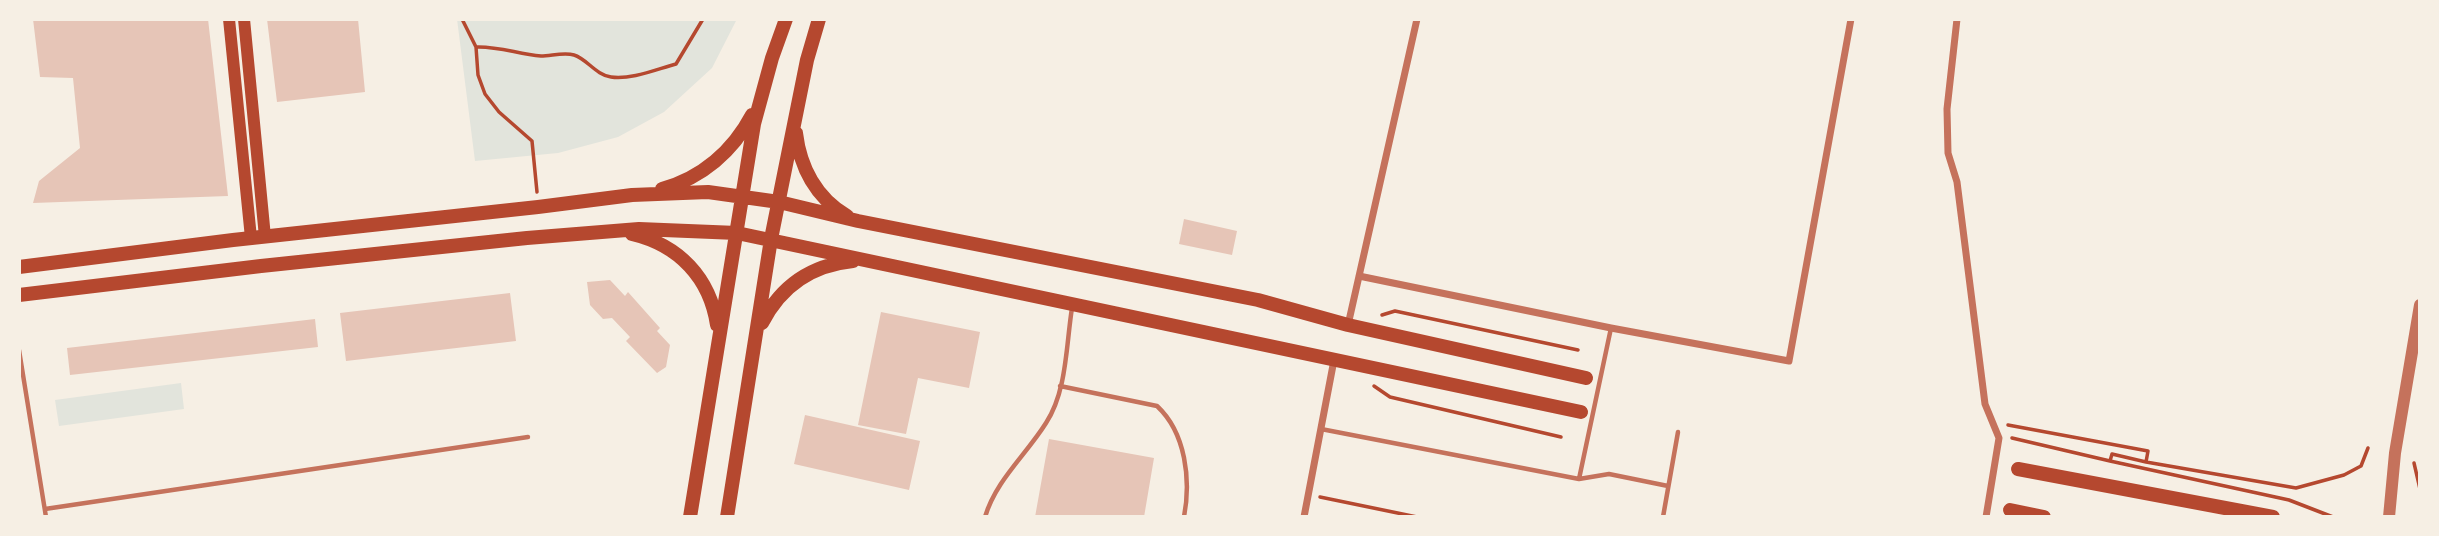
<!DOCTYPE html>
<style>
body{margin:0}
#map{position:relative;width:2439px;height:536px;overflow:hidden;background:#f6efe4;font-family:Georgia,serif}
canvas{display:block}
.frame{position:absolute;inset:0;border:21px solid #f6efe4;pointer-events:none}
</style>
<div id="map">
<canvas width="2439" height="536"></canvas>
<div class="frame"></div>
</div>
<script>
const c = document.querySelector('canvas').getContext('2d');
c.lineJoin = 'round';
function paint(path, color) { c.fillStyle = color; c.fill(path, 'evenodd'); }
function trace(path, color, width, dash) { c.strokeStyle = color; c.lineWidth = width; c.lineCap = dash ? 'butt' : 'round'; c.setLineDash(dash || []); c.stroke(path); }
const green = new Path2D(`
 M457 19H737L712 68 664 112 618 137 558 153 475 161Z
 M181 383 184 409 59 426 55 400Z`);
const building = new Path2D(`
 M33 19H208L228 196 33 203 39 181 80 148 73 78 40 77Z
 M267 19H358L365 92 277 102Z
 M1184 219 1237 231 1232 255 1179 244Z
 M610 280 625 296 628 292 660 328 657 331 670 345 666 367 657 373 626 341 630 337 612 318 603 319 590 305 587 282Z
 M510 293 516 341 346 361 340 313Z
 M881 312 980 332 969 388 918 378 906 434 858 425Z
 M315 319 318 347 70 375 67 348Z
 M805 415 920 441 909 490 794 464Z
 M1049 439 1154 458 1144 517H1035Z`);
const path = new Path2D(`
 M462 19 476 47 478 75 485 94 499 112 532 141 537 192
 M476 47C498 46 518 54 541 56 551 56 564 52 574 55 587 59 596 75 611 77 631 80 657 69 676 64L703 19
 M1382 315 1395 311 1578 350
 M1374 386 1390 397 1561 437
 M2008 425 2148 451 2146 462 2296 488 2344 475 2361 466 2368 448
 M2012 438 2110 461 2289 500 2333 517
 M2110 461 2112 454 2146 462
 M2414 463 2420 489
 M1320 497 1417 517`);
const service = new Path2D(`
 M19 350 46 517
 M1060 386 1157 406C1186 433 1191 480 1184 517
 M1321 429 1579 479 1609 474 1668 486
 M1579 479 1611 328
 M45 509 528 437
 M985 517C996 480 1026 455 1046 423 1067 391 1066 345 1072 308
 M1663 517 1678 432`);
const minor = new Path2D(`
 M1957 19 1947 109 1948 153 1957 182 1985 404 1999 438 1986 517
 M1359 276 1611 328 1789 361 1851 19
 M1348 325 1417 19
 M1304 517 1334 360`);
const tertiary = new Path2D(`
 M2389 517 2395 453 2420 305`);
const secondary = new Path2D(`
 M229 19 251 238
 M244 19 265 237`);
const primary = new Path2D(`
 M796 133C800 167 816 198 847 216
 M662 189C702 178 733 151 752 115
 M632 234C679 245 710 278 717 325
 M19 267 233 240 538 207 632 195 708 192 779 202 858 221 1258 300 1348 325 1586 378
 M19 295 261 266 527 238 639 229 737 233 1581 412
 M762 323C781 286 812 265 853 261
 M2018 469 2273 517
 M2010 510 2044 517
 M690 517 754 124 772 58 786 19
 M727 517 771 239 807 60 819 19`);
paint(green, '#e2e4dc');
paint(building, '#e6c5b7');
trace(path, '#b5482f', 3.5);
trace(service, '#c5725c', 4.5);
trace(minor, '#c5725c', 7);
trace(tertiary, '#c5725c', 12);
trace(secondary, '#b5482f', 12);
trace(primary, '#b5482f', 14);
</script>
